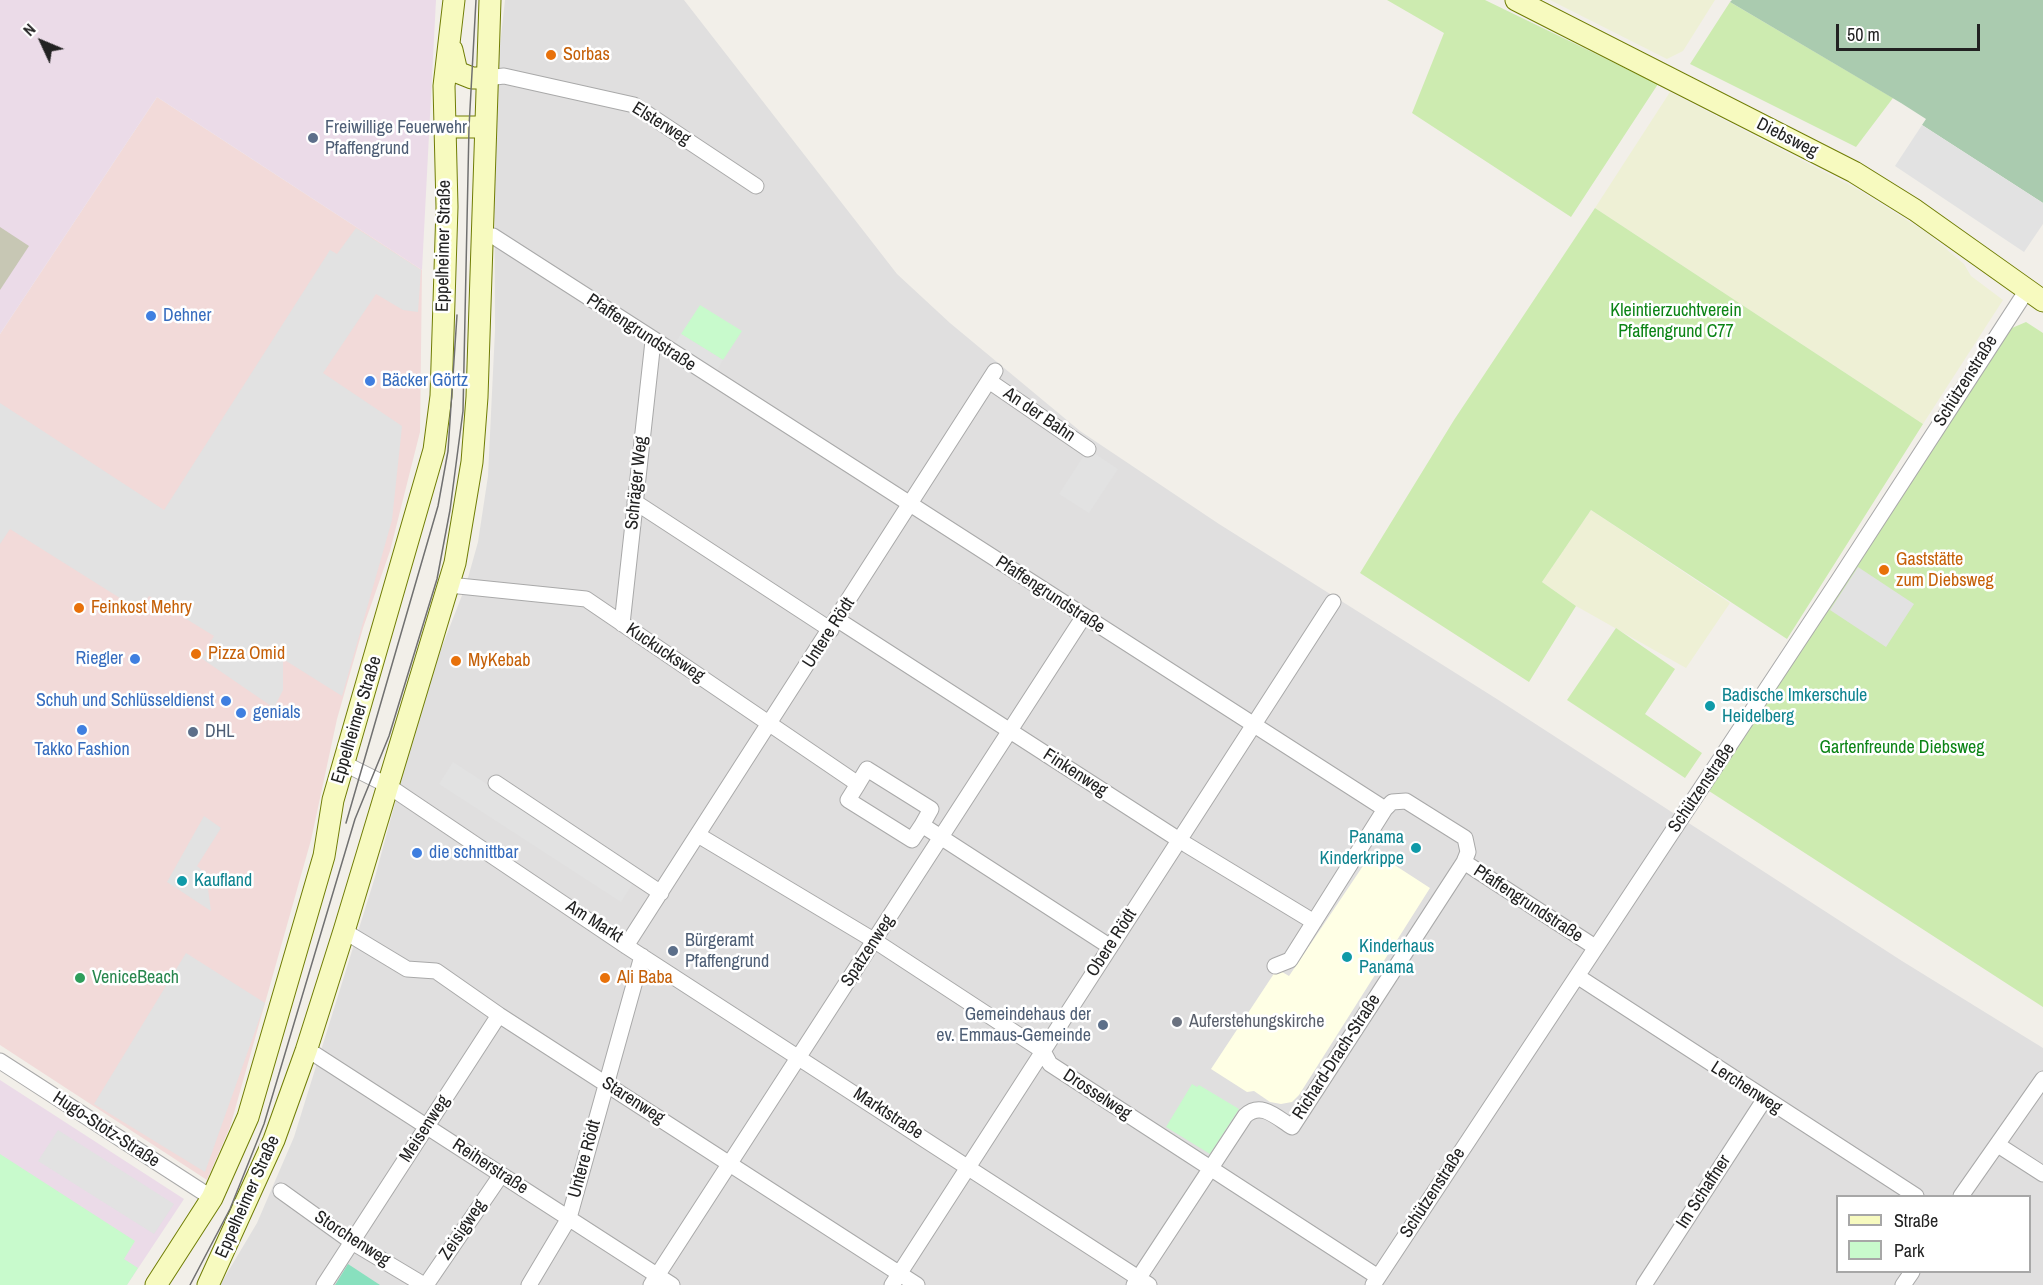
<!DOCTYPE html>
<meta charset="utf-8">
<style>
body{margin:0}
#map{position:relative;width:2043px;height:1285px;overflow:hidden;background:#f2efe9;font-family:"Archivo Narrow",sans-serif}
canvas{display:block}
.legend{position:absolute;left:1836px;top:1195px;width:195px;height:78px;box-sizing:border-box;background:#fff;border:2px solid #a7a7a7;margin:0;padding:8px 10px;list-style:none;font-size:18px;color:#222}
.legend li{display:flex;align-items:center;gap:12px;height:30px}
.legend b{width:30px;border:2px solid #a7a7a7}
.north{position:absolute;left:12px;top:12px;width:60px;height:60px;-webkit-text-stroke:4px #fff;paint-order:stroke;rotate:314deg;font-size:16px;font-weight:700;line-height:24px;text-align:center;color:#222}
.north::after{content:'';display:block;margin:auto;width:21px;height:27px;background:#222;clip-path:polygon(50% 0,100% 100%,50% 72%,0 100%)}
.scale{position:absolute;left:1836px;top:24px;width:144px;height:27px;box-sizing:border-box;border:3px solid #222;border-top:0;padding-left:8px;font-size:18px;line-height:21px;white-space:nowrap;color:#222;-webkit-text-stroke:4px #fff;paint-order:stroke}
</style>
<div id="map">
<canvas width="2043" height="1285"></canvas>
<ul class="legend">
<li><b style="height:8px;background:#f7fabf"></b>Straße</li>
<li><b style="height:16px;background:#c8facc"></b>Park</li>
</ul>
<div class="north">N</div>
<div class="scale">50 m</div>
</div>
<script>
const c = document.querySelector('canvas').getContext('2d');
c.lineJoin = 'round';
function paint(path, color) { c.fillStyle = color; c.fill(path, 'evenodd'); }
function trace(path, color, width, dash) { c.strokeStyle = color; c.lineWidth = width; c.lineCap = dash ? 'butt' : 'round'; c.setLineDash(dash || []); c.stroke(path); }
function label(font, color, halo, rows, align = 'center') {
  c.font = font + ' "Archivo Narrow",sans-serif'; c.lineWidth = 5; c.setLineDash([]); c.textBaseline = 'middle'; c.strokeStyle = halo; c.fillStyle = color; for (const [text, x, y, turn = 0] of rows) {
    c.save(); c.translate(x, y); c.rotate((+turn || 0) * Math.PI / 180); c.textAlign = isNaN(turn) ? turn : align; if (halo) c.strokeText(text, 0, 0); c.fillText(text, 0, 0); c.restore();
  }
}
const residential = new Path2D(`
 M505 0H684L897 274 950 323 1080 431 1219 524 1500 701 1902 961 2043 1048V1285H220L257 1223 294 1137 375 877 426 688 466 585 478 542 488 476 495 330 494 100ZM1838 1196H2030V1272H1838Z`);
const commercial = new Path2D(`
 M157 97 422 270 420 432 390 551 363 628 337 719 311 840 230 1127 207 1180 0 1045V334Z`);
const industrial = new Path2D(`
 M0 0H436L422 270 157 97 0 334Z
 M0 1080 184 1199 127 1285H0Z`);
const education = new Path2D(`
 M1373 851 1430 888 1299 1095 1292 1102 1281 1104 1270 1102 1254 1091 1247 1092 1211 1069 1277 969 1289 976Z`);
const construction = new Path2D(`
 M0 227 29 246 0 290Z`);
const farmland = new Path2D(`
 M1550 0H1715L1683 51 1667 59Z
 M1670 92 1857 189 1926 232 1964 264 1971 276 2003 300 1923 424 1595 208Z
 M1591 510 1730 603 1686 668 1576 606 1542 582Z`);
const grass = new Path2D(`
 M1387 0H1485L1658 84 1571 217 1412 113 1444 33Z
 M1730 2 1893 98 1856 147 1690 64Z
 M1595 208 1923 424 1787 639 1591 510 1542 582 1576 606 1529 682 1360 573 1454 420Z
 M2026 322 2043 333V1007L1709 791 2005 331Z
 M1616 628 1675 669 1645 714 1702 753 1685 778 1567 700Z`);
const cemetery = new Path2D(`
 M1732 0H2043V203L1922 125 1926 119 1901 103 1730 2Z`);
const park = new Path2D(`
 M700 305 742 331 723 360 681 334Z
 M1192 1084 1197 1087 1199 1085 1239 1109 1210 1154 1166 1127Z
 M0 1154 135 1241 124 1259 138 1268 127 1285H0Z`);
const pitch = new Path2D(`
 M348 1264 380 1285H335Z`);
const parking = new Path2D(`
 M1922 125 2043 203V224L2024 252 1895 166Z
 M356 228 421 270 418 312 403 310 376 294 323 373 402 426 392 520 342 696 283 659V690L274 708 201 658 214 636 149 596 139 610 10 529 0 544V403L164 510 330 250 337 254Z
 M681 334 723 360 716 372 674 345Z
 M1088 449 1118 469 1089 513 1059 494Z
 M1858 567 1914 604 1886 647 1830 610Z
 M453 762 635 880 621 902 439 784Z
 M204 816 221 828 197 866 206 874 211 911 167 882Z
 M186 953 265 1003 205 1172 94 1104Z
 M58 1130 174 1204 154 1234 38 1161Z`);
const street = new Path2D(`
 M486 78 504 76 634 105 756 186
 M482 236H493L1385 809 1392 802 1406 801 1465 838 1468 852 1464 862 1595 947
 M989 381 1088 449
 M635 502 831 630
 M449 585 586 599 858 784 848 800 912 840 922 825 1109 946
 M838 620 1187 845 1314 922
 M622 624 653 341
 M343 763 387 785 626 946 1149 1285
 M496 783 661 893
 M858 784 867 769 931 809 922 825
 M698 835 875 941 1043 1051 1050 1064 1378 1277
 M344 931 407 969 436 971 499 1015 917 1285
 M626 946 995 371
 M1275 966 1290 960 1385 809
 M1577 976 1916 1196
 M306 1051 316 1055 672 1285
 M0 1061 212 1198
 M1998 1145 2043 1174
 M281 1191 352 1242 424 1285
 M1961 1196 2043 1079
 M324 1285 499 1015
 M426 1285 501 1175
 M529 1285 569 1218 642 956
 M651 1285 1084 616
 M892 1285 1333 602
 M1134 1285 1245 1116C1261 1101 1276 1117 1292 1127L1464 862
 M1373 1285 1838 581 2027 290
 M1644 1285 1764 1100
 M1903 1285 1912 1272`);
const secondary = new Path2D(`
 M1516 0 1854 172 1915 210 2043 301
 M452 50 457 72 472 78H486
 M443 127H484
 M156 1285 212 1198 248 1117 324 856 333 800 434 450 441 396 447 207 444 86 454 0
 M208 1285 274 1140 306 1051 344 931 455 563 472 462 477 397 490 0`);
const tram = new Path2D(`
 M346 823 438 506 448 451 457 315
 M190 1285 230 1209 264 1124 355 819 389 736 437 579 450 510 463 411 469 127 476 0`);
const markers = [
 [551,55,6,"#e8710a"],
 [313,138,6,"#5c6f8a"],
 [151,316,6,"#3f7fe0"],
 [370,381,6,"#3f7fe0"],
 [1884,570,6,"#e8710a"],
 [79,608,6,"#e8710a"],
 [196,654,6,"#e8710a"],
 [135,659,6,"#3f7fe0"],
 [456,661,6,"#e8710a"],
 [226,701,6,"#3f7fe0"],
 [1710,706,6,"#0f9aa8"],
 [241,713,6,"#3f7fe0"],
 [82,730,6,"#3f7fe0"],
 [193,732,6,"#5c6f8a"],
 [1416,848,6,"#0f9aa8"],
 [417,853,6,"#3f7fe0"],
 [182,881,6,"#0f9aa8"],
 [673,951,6,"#5c6f8a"],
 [1347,957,6,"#0f9aa8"],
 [80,978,6,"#2e9e5b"],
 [605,978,6,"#e8710a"],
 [1177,1022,6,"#6b7280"],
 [1103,1025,6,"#5c6f8a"]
];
const foodNames = [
 ["Sorbas",563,55],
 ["Gaststätte",1896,560],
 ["zum Diebsweg",1896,581],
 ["Feinkost Mehry",91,608],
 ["Pizza Omid",208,654],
 ["MyKebab",468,661],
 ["Ali Baba",617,978]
];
const streetNames = [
 ["Elsterweg",661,124,32],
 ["Diebsweg",1787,138,27],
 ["Eppelheimer Straße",444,246,-89],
 ["Pfaffengrundstraße",641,333,33],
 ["Schützenstraße",1966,381,-58],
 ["An der Bahn",1039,415,34],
 ["Schräger Weg",637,483,-84],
 ["Pfaffengrundstraße",1050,595,33],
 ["Untere Rödt",829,633,-57],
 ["Kuckucksweg",665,653,34],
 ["Eppelheimer Straße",357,720,-73],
 ["Finkenweg",1075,773,33],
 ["Schützenstraße",1702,788,-56],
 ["Pfaffengrundstraße",1528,904,33],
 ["Am Markt",594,922,32],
 ["Obere Rödt",1112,943,-57],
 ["Spatzenweg",868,951,-57],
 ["Richard-Drach-Straße",1337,1057,-57],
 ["Lerchenweg",1746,1088,33],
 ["Drosselweg",1097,1095,33],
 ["Starenweg",633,1101,33],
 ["Marktstraße",888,1114,33],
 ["Meisenweg",425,1129,-57],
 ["Hugo-Stotz-Straße",106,1130,33],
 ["Untere Rödt",585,1159,-75],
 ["Reiherstraße",490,1167,33],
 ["Im Schaffner",1704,1192,-57],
 ["Schützenstraße",1433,1193,-57],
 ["Eppelheimer Straße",248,1197,-66],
 ["Zeisigweg",463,1230,-56],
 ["Storchenweg",352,1239,33]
];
const serviceNames = [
 ["Freiwillige Feuerwehr",325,128],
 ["Pfaffengrund",325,149],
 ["DHL",205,732],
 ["Bürgeramt",685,941],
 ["Pfaffengrund",685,962],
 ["Gemeindehaus der",1091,1015,"right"],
 ["ev. Emmaus-Gemeinde",1091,1036,"right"]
];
const parkNames = [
 ["Kleintierzuchtverein",1676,311],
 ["Pfaffengrund C77",1676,332],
 ["Gartenfreunde Diebsweg",1902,748]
];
const shopNames = [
 ["Dehner",163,316],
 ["Bäcker Görtz",382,381],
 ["Riegler",123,659,"right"],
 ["Schuh und Schlüsseldienst",214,701,"right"],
 ["genials",253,713],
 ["Takko Fashion",82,750,"center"],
 ["die schnittbar",429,853]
];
const cultureNames = [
 ["Badische Imkerschule",1722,696],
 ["Heidelberg",1722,717],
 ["Panama",1404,838,"right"],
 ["Kinderkrippe",1404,859,"right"],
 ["Kaufland",194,881],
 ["Kinderhaus",1359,947],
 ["Panama",1359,968]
];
const leisureNames = [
 ["VeniceBeach",92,978]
];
const worshipNames = [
 ["Auferstehungskirche",1189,1022]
];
paint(residential, '#e0dfdf');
paint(commercial, '#f2dad9');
paint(industrial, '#ebdbe8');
paint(education, '#ffffe5');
paint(construction, '#c7c7b4');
paint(farmland, '#eef0d5');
paint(grass, '#cdebb0');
paint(cemetery, '#aacbaf');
paint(park, '#c8facc');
paint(pitch, '#88e0be');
paint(parking, '#e2e2e2');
trace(street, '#a9a9a9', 17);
trace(secondary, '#707d05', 23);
trace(street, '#fff', 15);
trace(secondary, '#f7fabf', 21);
trace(tram, '#707070', 1.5);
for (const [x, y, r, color] of markers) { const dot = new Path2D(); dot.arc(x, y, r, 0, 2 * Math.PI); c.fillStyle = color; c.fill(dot); trace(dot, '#fff', 2); }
label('18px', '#c56008', '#fff', foodNames, 'left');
label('18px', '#222', '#fff', streetNames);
label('18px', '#4e5e75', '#fff', serviceNames, 'left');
label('18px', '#0c8416', '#fff', parkNames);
label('18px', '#366cbe', '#fff', shopNames, 'left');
label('18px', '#0d838f', '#fff', cultureNames, 'left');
label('18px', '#27864d', '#fff', leisureNames, 'left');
label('18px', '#5b616d', '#fff', worshipNames, 'left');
</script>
